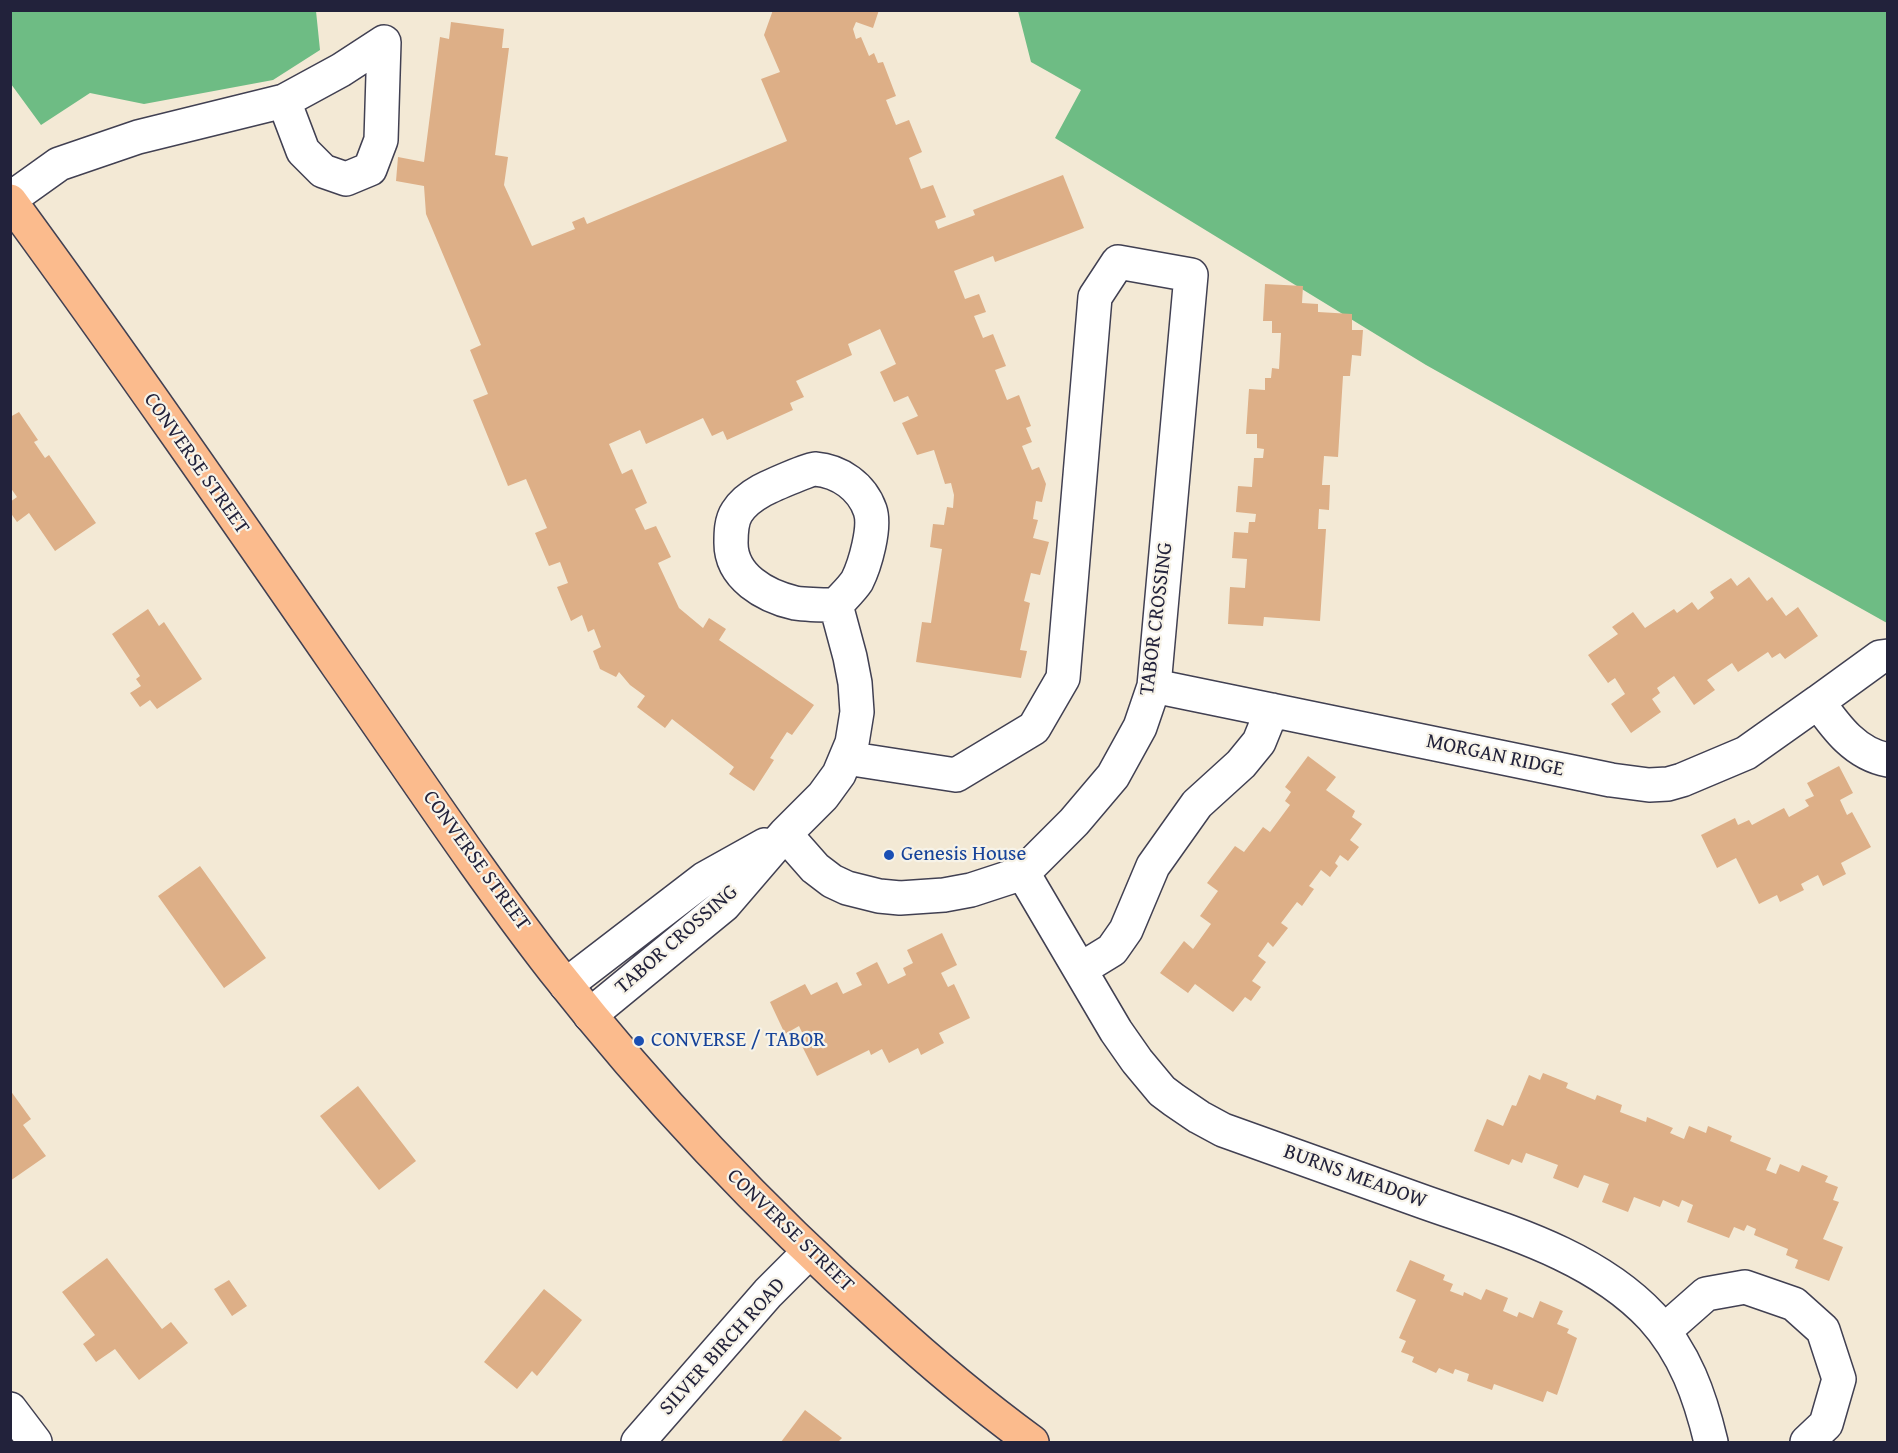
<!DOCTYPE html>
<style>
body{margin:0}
#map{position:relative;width:1898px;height:1453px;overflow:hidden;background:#f3e9d5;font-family:"Gentium Book Plus",serif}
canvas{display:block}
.frame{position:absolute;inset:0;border:12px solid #22223b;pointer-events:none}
</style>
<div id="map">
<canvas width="1898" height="1453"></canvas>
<div class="frame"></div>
</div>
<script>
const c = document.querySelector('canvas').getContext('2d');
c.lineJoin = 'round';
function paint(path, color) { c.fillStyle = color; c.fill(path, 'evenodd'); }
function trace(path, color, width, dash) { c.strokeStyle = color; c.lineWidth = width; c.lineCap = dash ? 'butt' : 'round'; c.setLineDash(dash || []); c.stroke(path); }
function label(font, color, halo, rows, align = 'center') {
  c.font = font + ' "Gentium Book Plus",serif'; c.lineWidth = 4.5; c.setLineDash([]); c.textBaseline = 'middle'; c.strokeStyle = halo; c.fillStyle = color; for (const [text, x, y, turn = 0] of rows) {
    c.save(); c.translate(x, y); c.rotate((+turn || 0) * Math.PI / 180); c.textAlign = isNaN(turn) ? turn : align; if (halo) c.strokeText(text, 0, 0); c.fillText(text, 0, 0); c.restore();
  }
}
const forest = new Path2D(`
 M10 11H316L320 50 273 80 144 104 90 93 41 125 11 84Z
 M1018 11H1887V623L1426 365 1055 138 1081 90 1031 62Z`);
const building = new Path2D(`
 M773 10H879L873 28 856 22 853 29 856 39 861 37 869 56 874 53 878 63 883 62 896 96 886 100 896 125 909 120 922 152 909 158 921 189 933 185 946 217 935 221 938 229 975 215 973 210 1063 175 1084 228 995 262 993 256 954 271 965 299 979 294 986 312 974 316 983 338 993 334 1006 366 995 370 1007 400 1019 395 1031 426 1026 428 1032 442 1022 446 1032 470 1039 467 1046 484 1042 502 1036 501 1033 519 1038 520 1033 538 1049 542 1040 575 1031 573 1024 601 1030 603 1020 650 1027 651 1021 678 916 662 922 622 931 623 942 549 930 547 933 524 944 525 947 507 953 508 954 495 951 483 945 484 934 450 917 455 902 423 918 416 908 396 894 402 880 372 896 364 880 329 848 344 852 355 796 381 804 397 790 403 793 410 727 440 723 431 712 436 703 418 646 444 640 430 609 444 622 474 632 469 647 503 635 509 645 530 656 526 671 557 658 563 679 608 703 628 709 618 726 629 719 640 814 705 792 735 787 732 770 758 774 760 754 791 729 774 734 767 672 719 665 728 637 707 645 696 630 685 619 672 616 677 600 669 593 651 601 647 594 629 588 632 582 615 571 621 557 587 568 583 560 562 549 566 535 533 547 528 526 479 508 486 473 400 488 394 470 350 481 345 426 214 424 186 396 181 398 157 424 162 440 37 449 39 451 22 504 29 502 48H509L495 155 508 157 504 185 532 246 575 229 572 222 584 217 587 224 787 141 761 79 780 72 764 35Z
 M1265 284 1303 286 1302 303 1318 304V312L1352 314V330H1363L1361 356 1352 355 1350 376H1343L1338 457 1324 456 1322 485H1330L1329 510 1319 509 1318 529H1326L1320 621 1264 617 1263 626 1228 624 1230 587 1245 588 1247 559 1232 558 1234 532 1248 533 1249 522H1255L1256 514 1236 512 1238 486 1252 487 1254 458H1263L1264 449 1257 448V434H1246L1249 389 1265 390V378H1271L1272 368 1279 369 1281 333H1272V321H1263Z
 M19 412 38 440 34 442 45 458 49 455 96 523 55 551 29 513 17 522 10 512V502L17 497 10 487V417Z
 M1749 577 1767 601 1772 597 1786 616 1798 607 1818 636 1785 659 1780 653 1772 658 1768 652 1738 672 1732 663 1707 680 1715 690 1694 705 1674 676 1657 688 1660 693 1652 699 1661 712 1631 733 1611 704 1625 694 1615 678 1608 683 1588 655 1618 634 1612 627 1633 612 1645 628 1674 609 1677 613 1692 602 1698 610 1714 598 1710 592 1731 578 1737 586Z
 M148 609 159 626 164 622 202 679 157 709 150 700 140 707 130 693 141 686 136 679 140 676 112 634Z
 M1308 756 1336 777 1326 790 1355 811 1352 817 1362 824 1350 840 1359 847 1348 861 1340 855 1335 863 1338 866 1330 877 1321 870 1309 886 1314 889 1302 906 1297 902 1281 923 1288 928 1273 947 1268 942 1258 956 1266 962 1252 981 1261 987 1251 1001 1245 997 1233 1012 1195 984 1188 993 1160 973 1184 941 1193 949 1211 924 1200 916 1218 891 1207 883 1235 846 1244 852 1263 827 1270 832 1290 805 1285 801 1291 792 1285 787Z
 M1839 766 1853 793 1840 800 1847 815 1852 812 1871 847 1841 863 1846 874 1823 886 1818 875 1801 884 1804 890 1780 902 1777 895 1759 904 1736 858 1717 868 1701 835 1735 818 1738 825 1749 820 1752 825 1784 808 1789 817 1809 806 1805 800 1814 796 1807 783Z
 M200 866 266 958 224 988 158 896Z
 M942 933 957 965 941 973 948 987 954 984 970 1018 939 1033 944 1043 921 1055 918 1048 889 1063 882 1049 871 1055 869 1050 817 1076 802 1046 807 1043 799 1026 785 1034 770 1002 805 984 811 995 837 982 843 994 862 985 856 973 877 962 888 984 906 975 903 968 913 963 907 950Z
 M1543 1073 1568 1083 1566 1088 1595 1100 1597 1095 1622 1105 1620 1112 1646 1122 1647 1117 1673 1128 1670 1133 1684 1139 1689 1126 1706 1133 1708 1126 1732 1136 1730 1141 1771 1158 1766 1170 1776 1174 1780 1164 1799 1172 1802 1165 1828 1176 1825 1182 1838 1187 1833 1200 1839 1202 1823 1239 1843 1247 1829 1281 1795 1268 1798 1260 1786 1255 1788 1249 1754 1235 1756 1229 1747 1225 1744 1231 1734 1227 1729 1238 1687 1222 1693 1205 1682 1200 1679 1207 1663 1200 1660 1207 1634 1197 1628 1212 1602 1202 1609 1184 1584 1175 1578 1188 1553 1178 1558 1165 1526 1153 1522 1163 1512 1159 1509 1165 1474 1151 1487 1119 1503 1126 1512 1105 1516 1106 1529 1075 1540 1080Z
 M358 1086 416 1161 379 1190 320 1116Z
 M10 1090 31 1119 23 1125 46 1156 10 1181Z
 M107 1258 162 1329 171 1322 188 1343 139 1380 115 1349 96 1362 83 1344 95 1335 62 1292Z
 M1410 1260 1445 1275 1443 1280 1453 1284 1450 1291 1463 1296 1464 1292 1481 1300 1486 1289 1508 1298 1503 1311 1517 1317 1519 1312 1533 1318 1540 1301 1563 1311 1557 1324 1569 1329 1567 1333 1577 1338 1557 1395 1547 1391 1543 1402 1494 1384 1492 1390 1467 1381 1469 1374 1455 1369 1453 1374 1439 1368 1436 1373 1412 1362 1414 1357 1401 1352 1406 1341 1399 1338 1416 1300 1396 1291Z
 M229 1280 247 1306 232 1316 214 1289Z
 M544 1289 582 1320 537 1376 532 1371 517 1389 484 1362Z
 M805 1410 842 1438 838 1442H781Z`);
const minor = new Path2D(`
 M10 199 59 164 138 137 284 101 341 70 384 42 381 140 370 169 346 179 323 171 303 151 284 101
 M1888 656 1880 657 1818 702C1836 727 1855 754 1888 760
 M1154 686 1611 780 1649 785 1668 784 1682 780 1746 753 1818 702
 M785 834 815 868 832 881 847 888 879 896 900 898 944 895 971 890 1023 873 1074 822 1113 776 1140 727 1154 686 1191 275 1118 262 1095 297 1063 678 1034 728 956 775 846 758
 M1023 873 1116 1031 1137 1061 1162 1091 1174 1100 1199 1117 1223 1130C1290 1154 1357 1178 1424 1202 1503 1230 1593 1254 1652 1317 1685 1353 1700 1396 1711 1442
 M1081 969 1112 950 1126 930 1153 866 1197 804 1241 764 1259 742 1272 710
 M566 985 704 879 765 845
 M590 1015 724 905 785 834 823 796 839 774 852 743 857 712 855 683 850 657 836 605C823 605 808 605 795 603 765 596 731 577 731 543 731 533 731 521 737 512 742 504 752 496 761 491 768 487 809 469 815 469 840 471 862 487 870 510 876 527 865 565 857 581 851 590 843 597 836 605
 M1664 1331 1706 1294 1745 1287 1794 1304 1823 1330 1839 1379 1826 1424 1807 1442
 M10 1409 35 1442
 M638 1442 768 1293 809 1252`);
const major = new Path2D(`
 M10 201C122 354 230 510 338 666 409 767 478 872 554 970 653 1096 763 1212 882 1318 930 1362 980 1404 1032 1442`);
const markers = [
 [889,855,6,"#1a4fb4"],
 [639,1041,6,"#1a4fb4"]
];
const streetNames = [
 ["CONVERSE STREET",196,464,55],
 ["TABOR CROSSING",1157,619,-83],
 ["MORGAN RIDGE",1495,756,12],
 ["CONVERSE STREET",476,861,54],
 ["TABOR CROSSING",677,940,-41],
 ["BURNS MEADOW",1355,1177,20],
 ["CONVERSE STREET",790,1231,44],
 ["SILVER BIRCH ROAD",723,1347,-48]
];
const transitNames = [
 ["Genesis House",901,855],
 ["CONVERSE / TABOR",651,1041]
];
paint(forest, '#6ebc84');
paint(building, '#ddaf87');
trace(minor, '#414052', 36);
trace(major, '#414052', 36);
trace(minor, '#fff', 33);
trace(major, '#fbbb8d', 33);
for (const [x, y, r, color] of markers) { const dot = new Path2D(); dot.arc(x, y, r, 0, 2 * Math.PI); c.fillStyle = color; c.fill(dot); trace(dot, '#f7f3e8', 2); }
label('21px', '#22223b', '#f7f3e8', streetNames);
label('21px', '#164399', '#f7f3e8', transitNames, 'left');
</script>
